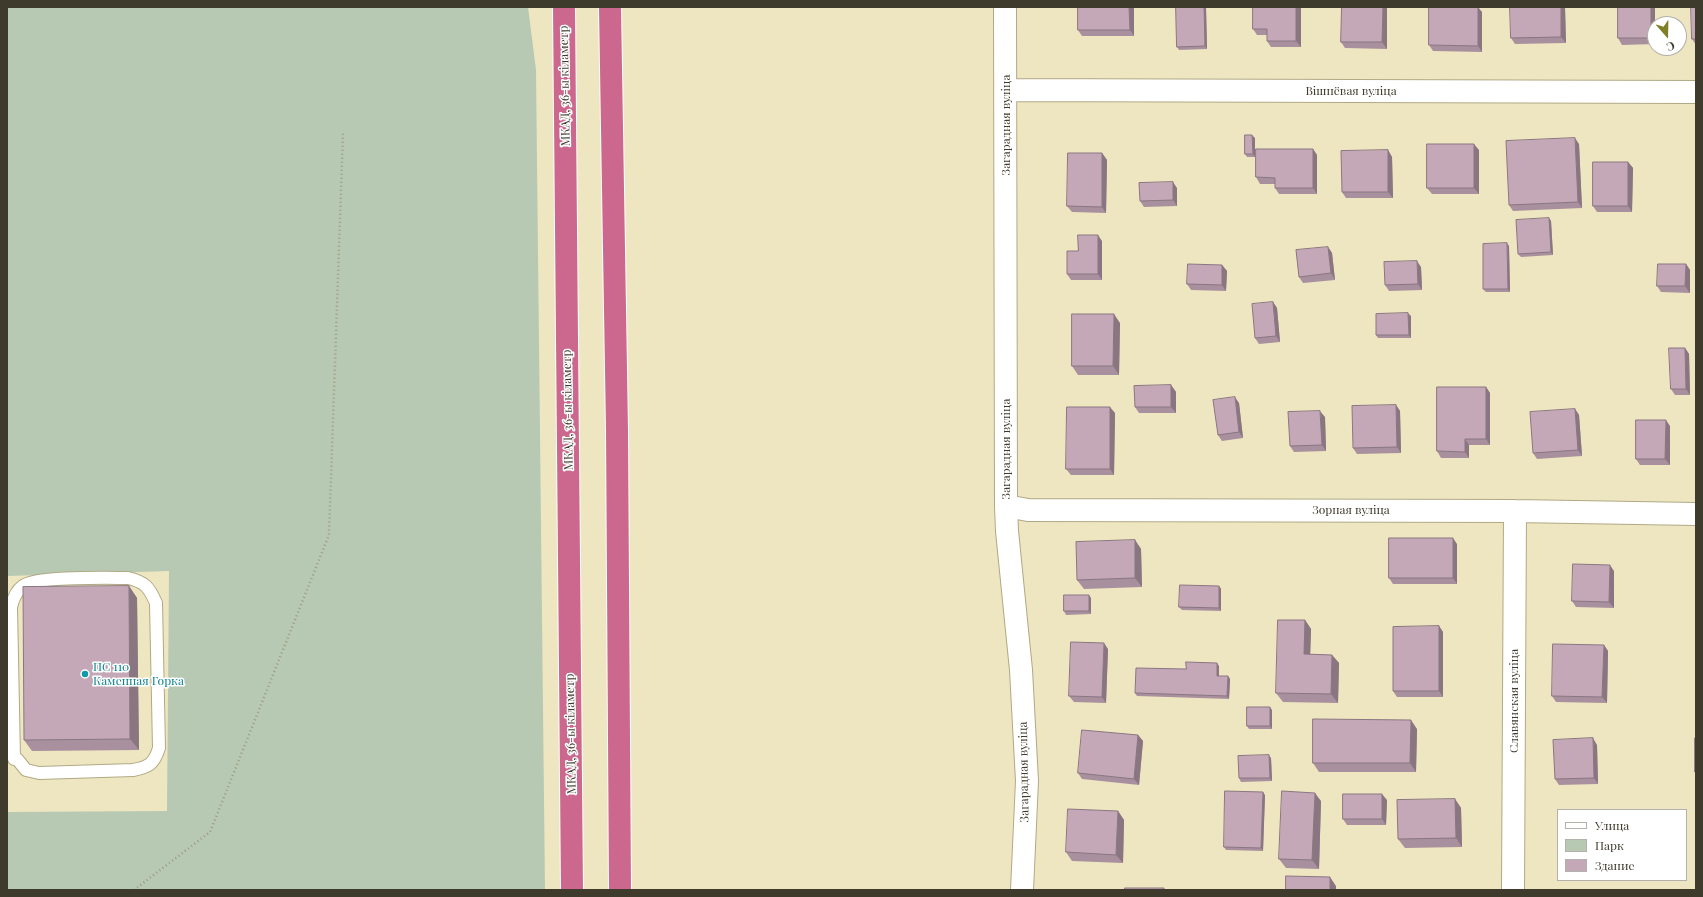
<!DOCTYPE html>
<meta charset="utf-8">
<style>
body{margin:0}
#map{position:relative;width:1703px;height:897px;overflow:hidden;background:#eee6c0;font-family:"Playfair Display",serif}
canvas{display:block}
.frame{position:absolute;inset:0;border:8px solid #3e3b2c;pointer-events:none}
.legend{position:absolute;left:1557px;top:809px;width:130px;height:72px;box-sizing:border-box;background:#fff;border:1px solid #b2b1ab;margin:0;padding:5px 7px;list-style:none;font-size:12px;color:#3e3b2c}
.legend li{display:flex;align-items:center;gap:8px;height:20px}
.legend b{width:20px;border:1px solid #b2b1ab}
.north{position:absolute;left:1647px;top:16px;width:40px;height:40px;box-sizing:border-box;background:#fff;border:1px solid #b2b1ab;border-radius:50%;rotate:160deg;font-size:11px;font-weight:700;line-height:16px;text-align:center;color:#3e3b2c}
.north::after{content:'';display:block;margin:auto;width:14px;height:18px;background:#7f7f28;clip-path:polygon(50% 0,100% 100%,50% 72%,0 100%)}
</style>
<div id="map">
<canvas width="1703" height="897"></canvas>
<div class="frame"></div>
<ul class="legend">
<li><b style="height:5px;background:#fff"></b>Улица</li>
<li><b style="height:11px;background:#b7c9b3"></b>Парк</li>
<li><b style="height:11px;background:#c5a8b8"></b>Здание</li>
</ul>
<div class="north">С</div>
</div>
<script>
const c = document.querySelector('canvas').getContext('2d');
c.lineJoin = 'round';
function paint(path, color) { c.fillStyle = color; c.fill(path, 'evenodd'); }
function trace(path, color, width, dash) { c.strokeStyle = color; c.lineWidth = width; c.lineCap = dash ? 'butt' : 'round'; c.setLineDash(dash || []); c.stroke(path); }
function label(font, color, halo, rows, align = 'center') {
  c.font = font + ' "Playfair Display",serif'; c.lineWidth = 3; c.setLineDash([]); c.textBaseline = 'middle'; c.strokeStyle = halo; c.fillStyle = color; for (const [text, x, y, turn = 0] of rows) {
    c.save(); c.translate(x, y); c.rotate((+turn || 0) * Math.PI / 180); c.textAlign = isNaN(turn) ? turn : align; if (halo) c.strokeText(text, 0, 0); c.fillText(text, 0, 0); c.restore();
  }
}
const green = new Path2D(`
 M7 7H528L536 70 545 890H7V812L167 811 169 571 7 576Z`);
const path = new Path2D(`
 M134 890 210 832 329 535 343 133`);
const lane = new Path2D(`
 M128 578C145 582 149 587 156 603L159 748C154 764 149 767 133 770L39 773 26 770 17 759H14L11 607C13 599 16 591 23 586 36 576 108 578 128 578Z`);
const street = new Path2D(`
 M1005 7 1006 506 1007 531 1021 670 1027 781 1022 890
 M1006 90 1696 92
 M1006 506 1028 510 1515 511 1696 514
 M1513 890 1515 511`);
const highway = new Path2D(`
 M564 7 572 890
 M610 7 617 430 620 890`);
const wall = new Path2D(`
 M1134 7V36H1082L1078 30Z
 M1176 7H1206L1207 49 1179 50 1177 47Z
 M1342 7H1387V49L1345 48 1341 42Z
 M1565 7 1566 43 1515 44 1511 38Z
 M1618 7H1655V44L1622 45 1618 38Z
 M1696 7V45L1692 39Z
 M1301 8V47H1271L1267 41V35H1257L1253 29Z
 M1482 12V52L1433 51 1429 45Z
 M1255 138V157H1247L1245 154Z
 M1579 144 1582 208 1513 211 1509 205Z
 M1313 149 1317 155V194H1279L1275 188V184H1260L1256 177Z
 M1388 150 1392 157 1393 198H1346L1342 192Z
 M1479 150V194H1432L1427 188Z
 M1102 153 1107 160 1106 213 1072 212 1067 206Z
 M1628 162 1633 168 1632 212H1597L1593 206Z
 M1177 188V206L1144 207 1140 201Z
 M1549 218 1551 221 1553 255 1521 257 1518 254Z
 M1102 241V280H1071L1067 274 1078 251Z
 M1509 246 1510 292H1486L1483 289Z
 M1328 247 1332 253 1335 280 1303 283 1299 277Z
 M1686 264 1690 270V293L1661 292 1657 286Z
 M1222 265 1227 271 1226 291 1191 290 1187 284Z
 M1421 267 1422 290 1389 291 1385 285Z
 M1273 302 1277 308 1280 342 1259 344 1255 338Z
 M1411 316V338H1378L1376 335Z
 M1120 323 1119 375H1078L1072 366Z
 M1685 348 1689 354 1690 395H1675L1671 389Z
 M1171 385 1176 392V413H1139L1135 407Z
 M1486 387 1490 393V445H1469V458H1441L1437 451Z
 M1239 403 1243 438 1222 441 1218 435Z
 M1396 405 1400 411 1401 453 1357 454 1353 448Z
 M1575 409 1579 415 1582 456 1537 459 1533 453Z
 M1115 413 1114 475H1071L1066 469Z
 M1325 417 1326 451 1294 452 1290 446Z
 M1670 426V465H1640L1636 459Z
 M1135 540 1141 549 1142 587 1084 589 1077 580Z
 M1457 544V584H1393L1389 578Z
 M1614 571V608L1576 607 1572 601Z
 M129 586 137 598 139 750 32 751 24 740Z
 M1219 586 1221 589V611L1182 610 1179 607Z
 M1091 598V614L1066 615 1064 611Z
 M1305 620 1311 629 1310 654 1332 655 1339 663 1338 703 1283 702 1276 693Z
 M1439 626 1443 632V697H1397L1393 691Z
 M1604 645 1608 651 1607 703 1556 702 1552 696Z
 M1108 649 1106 703 1074 702 1069 696Z
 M1219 666V676H1228L1230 679 1229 699 1137 696 1135 693 1186 669Z
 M1272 710V729H1249L1247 726Z
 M1417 729 1416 772H1319L1313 763Z
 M1138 735 1143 741 1139 785 1082 779 1078 773Z
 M1597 745 1598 784 1559 785 1555 779Z
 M1271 758 1272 781 1241 782 1239 778Z
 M1265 795 1263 851 1226 850 1224 847Z
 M1455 799 1461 808 1462 847 1405 848 1398 839Z
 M1387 800 1386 825H1347L1343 819Z
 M1321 801 1319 869 1286 868 1279 859Z
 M1118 811 1124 820 1123 863 1072 861 1066 852Z`);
const shadedWall = new Path2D(`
 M1129 7H1134V36L1130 30Z
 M1204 7H1206L1207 49 1205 46Z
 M1296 7H1300L1301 8V47L1296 41Z
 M1383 7H1387V49L1382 42Z
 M1478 7 1482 12V52L1478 46Z
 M1561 7H1565L1566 43 1561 37Z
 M1651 7H1655V44L1651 38Z
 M1252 135 1255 138V157L1253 154Z
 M1575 138 1579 144 1582 208 1578 202Z
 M1474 144 1479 150V194L1474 188Z
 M1313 149 1317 155V194L1313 188Z
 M1388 150 1392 157 1393 198 1388 192Z
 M1102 153 1107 160 1106 213 1102 207Z
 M1628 162 1633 168 1632 212 1628 206Z
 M1173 182 1177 188V206L1173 200Z
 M1549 218 1551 221 1553 255 1551 252Z
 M1098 235 1102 241V280L1098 274Z
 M1507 243 1509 246 1510 292 1508 289Z
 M1328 247 1332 253 1335 280 1331 273Z
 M1417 261 1421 267 1422 290 1418 284Z
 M1686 264 1690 270V293L1685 286Z
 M1222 265 1227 271 1226 291 1222 285Z
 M1273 302 1277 308 1280 342 1276 336Z
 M1408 313 1411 316V338L1409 335Z
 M1114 314 1120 323 1119 375 1113 366Z
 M1685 348 1689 354 1690 395 1686 389Z
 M1171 385 1176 392V413L1171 407Z
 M1486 387 1490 393V445L1486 439Z
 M1235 397 1239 403 1243 438 1239 432Z
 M1396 405 1400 411 1401 453 1397 447Z
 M1110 407 1115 413 1114 475 1110 469Z
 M1575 409 1579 415 1582 456 1578 450Z
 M1320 411 1325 417 1326 451 1322 445Z
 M1666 420 1670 426V465L1665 459Z
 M1465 439 1469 445V458L1465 452Z
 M1453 538 1457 544V584L1453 578Z
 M1135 540 1141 549 1142 587 1135 578Z
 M1610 565 1614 571V608L1609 602Z
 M129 586 137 598 139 750 130 739Z
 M1219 586 1221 589V611L1219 608Z
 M1089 595 1091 598V614L1089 611Z
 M1305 620 1311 629 1310 663 1304 654Z
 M1439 626 1443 632V697L1439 691Z
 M1104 643 1108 649 1106 703 1102 697Z
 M1604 645 1608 651 1607 703 1602 697Z
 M1332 655 1339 663 1338 703 1331 694Z
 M1217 663 1219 666V679L1217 676Z
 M1228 676 1230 679 1229 699 1227 696Z
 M1270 707 1272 710V729L1270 726Z
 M1411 720 1417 729 1416 772 1410 763Z
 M1138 735 1143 741 1139 785 1134 779Z
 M1593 738 1597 745 1598 784 1594 778Z
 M1269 755 1271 758 1272 781 1270 778Z
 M1263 792 1265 795 1263 851 1261 848Z
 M1315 793 1321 801 1319 869 1312 860Z
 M1382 794 1387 800 1386 825 1382 819Z
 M1455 799 1461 808 1462 847 1456 838Z
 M1118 811 1124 820 1123 863 1116 855Z
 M1330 877 1336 886V890H1330Z`);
const building = new Path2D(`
 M1078 7H1129L1130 30H1078Z
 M1176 7H1204L1205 46 1177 47Z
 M1253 7H1296V41H1267V29H1253Z
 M1342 7H1383L1382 42H1341Z
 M1429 7H1478V46L1429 45Z
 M1510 7H1561V37L1511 38Z
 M1618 7H1651V38H1618Z
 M1691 7H1696V39H1692Z
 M1245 135H1252L1253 154H1245Z
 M1575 138 1578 202 1509 205 1506 141Z
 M1427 144H1474V188H1427Z
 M1256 149H1313V188H1275V178L1256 177Z
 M1388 150V192H1342L1341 151Z
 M1068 153H1102V207L1067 206Z
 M1593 162H1628V206H1593Z
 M1173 182V200L1140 201 1139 183Z
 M1549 218 1551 252 1518 254 1516 220Z
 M1078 235H1098V274H1067V251H1078Z
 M1507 243 1508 289H1483V244Z
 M1328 247 1331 273 1299 277 1296 250Z
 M1417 261 1418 284 1385 285 1384 262Z
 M1188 264 1222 265V285L1187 284Z
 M1658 264H1686L1685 286H1657Z
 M1273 302 1276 336 1255 338 1252 304Z
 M1408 313 1409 335H1376V314Z
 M1072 314H1114L1113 366H1072Z
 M1669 348H1685L1686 389H1671Z
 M1171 385V407H1135L1134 386Z
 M1437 387H1486V439H1465V452L1437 451Z
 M1235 397 1239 432 1218 435 1213 400Z
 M1396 405 1397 447 1353 448 1352 406Z
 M1067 407H1110V469H1066Z
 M1575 409 1578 450 1533 453 1530 412Z
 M1320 411 1322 445 1290 446 1288 412Z
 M1636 420H1666L1665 459H1636Z
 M1389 538H1453V578H1389Z
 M1135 540V578L1077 580 1076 542Z
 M1573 564 1610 565 1609 602 1572 601Z
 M1180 585 1219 586V608L1179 607Z
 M129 586 130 739 24 740 23 587Z
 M1064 595H1089V611H1064Z
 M1278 620H1305L1304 654 1332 655 1331 694 1276 693Z
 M1439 626V691H1393V627Z
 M1071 642 1104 643 1102 697 1069 696Z
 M1553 644 1604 645 1602 697 1552 696Z
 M1186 662 1217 663V676H1228L1227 696 1135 693 1136 668 1186 669Z
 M1247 707H1270V726H1247Z
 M1313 719 1411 720 1410 763H1313Z
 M1082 730 1138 735 1134 779 1078 773Z
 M1593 738 1594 778 1555 779 1553 740Z
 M1695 738H1696V772H1695Z
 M1269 755 1270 778H1239L1238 756Z
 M1225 791 1263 792 1261 848 1224 847Z
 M1282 791 1315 793 1312 860 1279 859Z
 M1343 794H1382V819H1343Z
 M1455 799 1456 838 1398 839 1397 800Z
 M1068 809 1118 811 1116 855 1066 852Z
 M1286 876 1330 877V890H1286Z
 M1125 888H1164V890H1125Z`);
const markers = [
 [85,674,4,"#0f9aa8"]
];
const streetNames = [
 ["МКАД, 36-ы кіламетр",565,86,-91],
 ["Вішнёвая вуліца",1351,91],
 ["Загарадная вуліца",1006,125,-90],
 ["МКАД, 36-ы кіламетр",568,410,-91],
 ["Загарадная вуліца",1006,449,-90],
 ["Зорная вуліца",1351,510],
 ["Славянская вуліца",1514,701,-90],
 ["МКАД, 36-ы кіламетр",571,734,-91],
 ["Загарадная вуліца",1024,772,-91]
];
const cultureNames = [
 ["ПС 110",93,667],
 ["Каменная Горка",93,681]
];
paint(green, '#b7c9b3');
trace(lane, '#b1a985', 14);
trace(street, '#b1a985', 24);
trace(highway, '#fff', 24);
trace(path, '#9f997d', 2.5, [1, 3]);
trace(lane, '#fff', 12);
trace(street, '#fff', 22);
trace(highway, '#cc688e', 22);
paint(wall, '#a9909e');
paint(shadedWall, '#8a7681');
paint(building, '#c5a8b8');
trace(building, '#8a7681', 1);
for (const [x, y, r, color] of markers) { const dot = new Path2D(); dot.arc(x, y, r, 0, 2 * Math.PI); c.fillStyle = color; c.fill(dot); trace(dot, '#fff', 1.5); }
label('12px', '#3e3b2c', '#fff', streetNames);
label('12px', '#0d838f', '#fff', cultureNames, 'left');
</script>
